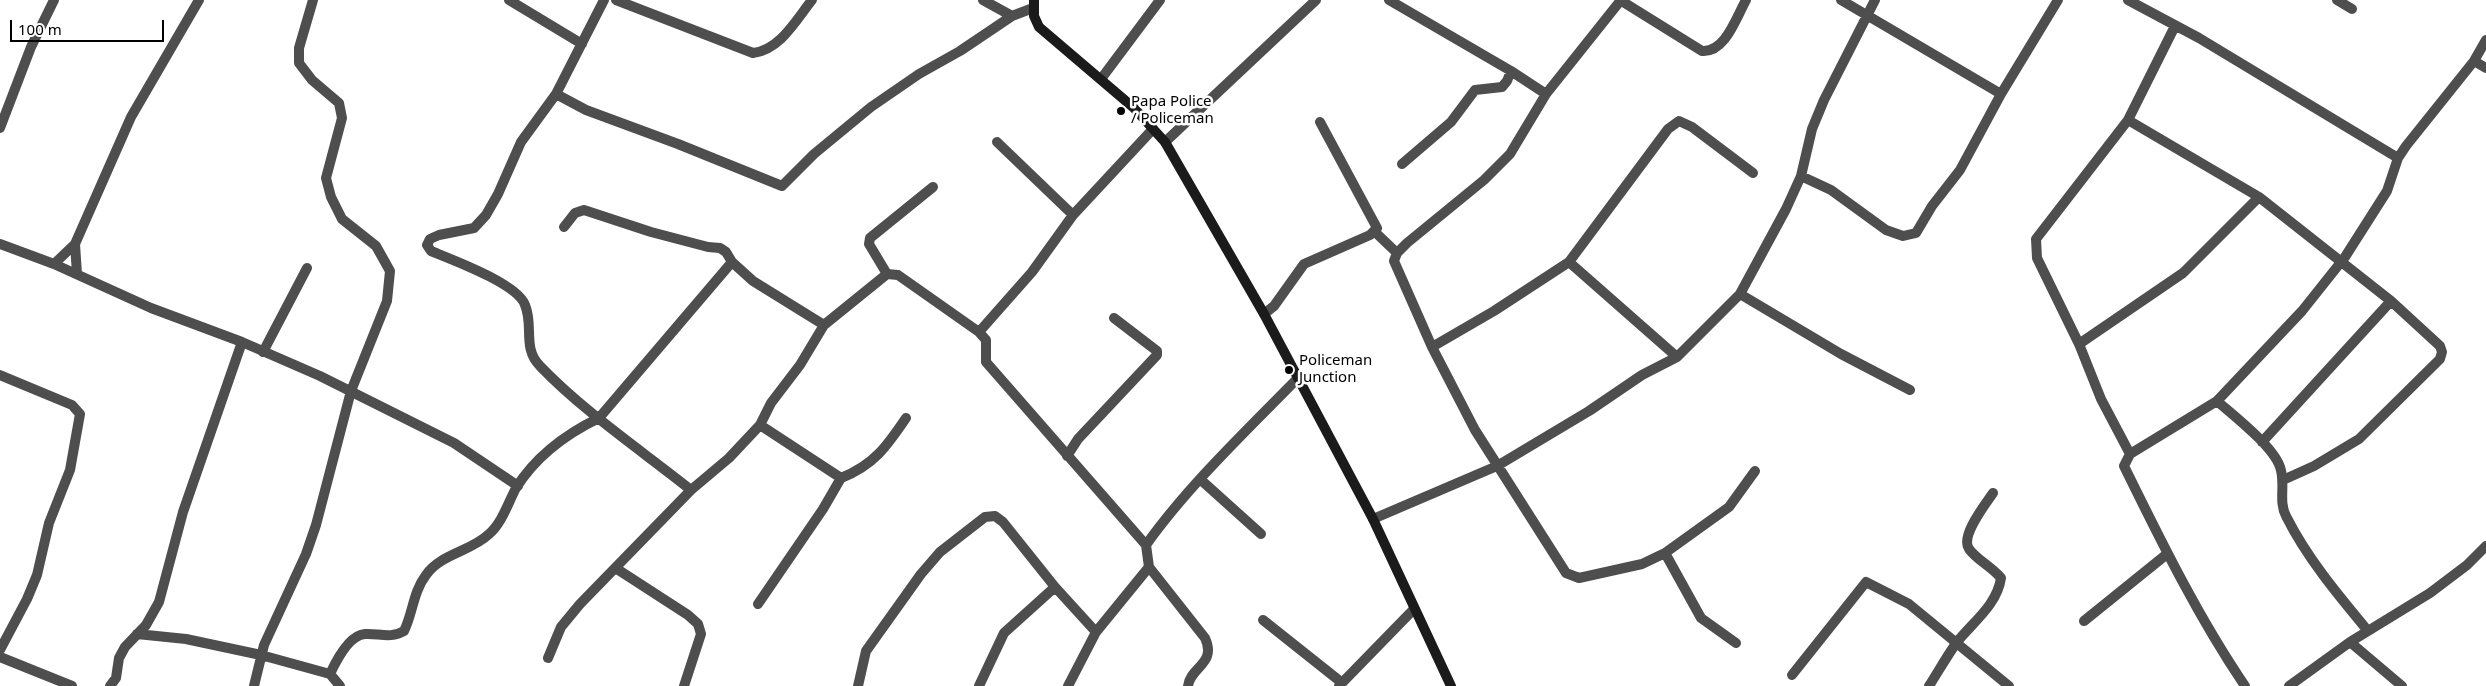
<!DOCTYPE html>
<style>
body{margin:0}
#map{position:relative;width:2486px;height:686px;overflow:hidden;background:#fff;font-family:"Noto Sans",sans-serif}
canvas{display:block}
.scale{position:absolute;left:10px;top:20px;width:154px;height:22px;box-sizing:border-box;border:2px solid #000;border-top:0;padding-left:6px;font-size:15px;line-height:18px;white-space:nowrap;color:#000;-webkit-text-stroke:4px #fff;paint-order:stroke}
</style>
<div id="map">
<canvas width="2486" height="686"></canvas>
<div class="scale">100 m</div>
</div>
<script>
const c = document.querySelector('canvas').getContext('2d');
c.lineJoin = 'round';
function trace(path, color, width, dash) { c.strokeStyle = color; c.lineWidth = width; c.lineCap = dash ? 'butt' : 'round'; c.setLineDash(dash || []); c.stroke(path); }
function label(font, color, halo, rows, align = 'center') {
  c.font = font + ' "Noto Sans",sans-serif'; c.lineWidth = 5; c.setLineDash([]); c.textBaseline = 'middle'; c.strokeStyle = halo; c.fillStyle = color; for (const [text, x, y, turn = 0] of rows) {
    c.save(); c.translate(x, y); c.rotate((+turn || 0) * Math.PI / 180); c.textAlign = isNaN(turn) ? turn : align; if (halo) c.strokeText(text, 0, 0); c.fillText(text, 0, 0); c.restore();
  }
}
const street = new Path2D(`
 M509 0 582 44
 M616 0 753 53C780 50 796 20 812 0
 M983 0 1012 16 1033 8
 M1389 0 1511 71 1546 94
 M1620 0 1702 51C1725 53 1736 18 1746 0
 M1621 0 1546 94 1510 154 1484 180 1407 243 1397 253 1394 261 1432 347 1475 430 1566 573 1579 578 1642 564 1665 553 1729 507 1755 471
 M1841 0 2001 94
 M2128 0 2199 38 2398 158
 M2337 0 2352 9
 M2474 61 2486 68
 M1101 79 1160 0
 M556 94 586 110 678 144 782 186 814 154 871 107 919 74 960 51 1012 16
 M2128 120 2259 197 2391 301 2440 346 2442 352 2440 359 2359 439 2314 466 2283 480
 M0 128 31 47 54 0
 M997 142 1073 215 1153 129
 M1165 142 1316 0
 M1402 164 1451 122 1475 90 1502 87 1507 81 1511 71
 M1801 176 1831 190 1886 230 1903 236 1916 233 1932 206 1960 170 2001 94 2058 0
 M564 227 575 213 584 210 651 232 708 247 720 248 726 252 732 262 753 281 824 325
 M1375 232 1397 253
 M0 244 54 264 151 308 242 342 320 376 454 443 518 486
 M75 244 77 274
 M1569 262 1677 357
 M54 264 75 244 131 117 199 0
 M887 274 869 244 870 238 933 187
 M1740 294 1841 354 1910 390
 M1264 314 1274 306 1304 264 1370 235 1377 228 1320 122
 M979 332 1032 272 1073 215
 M2079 344 2183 273 2259 197
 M1432 347 1494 311 1569 262 1668 129 1679 121 1692 127 1753 173
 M263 352 307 268
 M0 375 72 405 80 414 70 470 49 523 37 575 27 599 0 650
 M2217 401C2234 416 2273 446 2280 467 2286 483 2278 501 2286 516 2307 558 2338 595 2368 631
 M760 425 841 478C874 465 887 446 906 418
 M2262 442 2391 301
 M2130 454 2101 399 2079 344 2037 258 2036 239 2128 120 2175 26
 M1067 456 1078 439 1157 355V351L1114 318
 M1201 480 1261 534
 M691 490 729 458 760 425 771 403 800 365 824 325 887 274 898 275 979 332 986 340V362L1146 545 1149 567 1205 638C1217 664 1190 667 1188 686
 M1373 519 1497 466 1589 411 1642 375 1677 357 1740 294 1786 209 1801 176 1812 129 1824 100 1875 0
 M1146 545C1188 486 1247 430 1298 378
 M1665 553 1701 618 1736 643
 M617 569 688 615 698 624 701 634 684 686
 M758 604 823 509 841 478
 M1263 620 1341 682
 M2084 621 2167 554
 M137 634 186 639 261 655 330 674 340 686
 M2350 642 2402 686
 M0 657 72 686
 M548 658 561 627 580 604 691 490C642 451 583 411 540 366 522 348 534 326 525 305 518 284 453 260 431 251L427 245 430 239 439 235 474 228 486 215 498 194 521 142 556 94 604 0
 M330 674C336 661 349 635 365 634 378 633 391 639 404 631 413 613 413 592 426 575 440 554 472 551 489 534 502 523 508 503 516 488 536 456 566 434 599 418L732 262
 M1792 675 1866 582 1909 604 2009 686
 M110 686 116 678 119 658 125 647 146 625 159 602 183 512 242 342
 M254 686 264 645 306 554 316 525 351 391 387 301 390 271 376 246 342 219 331 197 326 178 342 118 339 103 312 80 299 63V48L313 0
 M858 686 866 651 921 574 940 552 985 517 995 516 1003 522 1055 587 1096 632
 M979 686 1004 633 1055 587
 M1068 686 1096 632 1149 567
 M1339 686 1414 609
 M1929 686C1938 672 1947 656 1957 642 1973 622 1997 605 2001 578 1992 567 1977 560 1969 549 1960 536 1985 505 1993 493
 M2245 686C2198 617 2161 541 2124 466L2130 454 2217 401 2302 311 2345 257 2387 191 2398 158 2406 146 2474 61 2486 40
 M2289 686 2350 642 2430 593 2467 565 2486 546`);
const secondary = new Path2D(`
 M1034 0V16L1039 27 1134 108 1165 142 1264 314 1373 519 1451 686`);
const markers = [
 [1121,111,5,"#000"],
 [1289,370,5,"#000"]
];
const poiNames = [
 ["Papa Police",1131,102],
 ["/ Policeman",1131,119],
 ["Policeman",1299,361],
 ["Junction",1299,378]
];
trace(street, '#4e4e4e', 10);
trace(secondary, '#1b1b1b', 10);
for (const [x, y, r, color] of markers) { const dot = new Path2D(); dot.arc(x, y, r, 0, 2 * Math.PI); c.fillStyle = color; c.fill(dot); trace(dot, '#fff', 2); }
label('15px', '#000', '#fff', poiNames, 'left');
</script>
